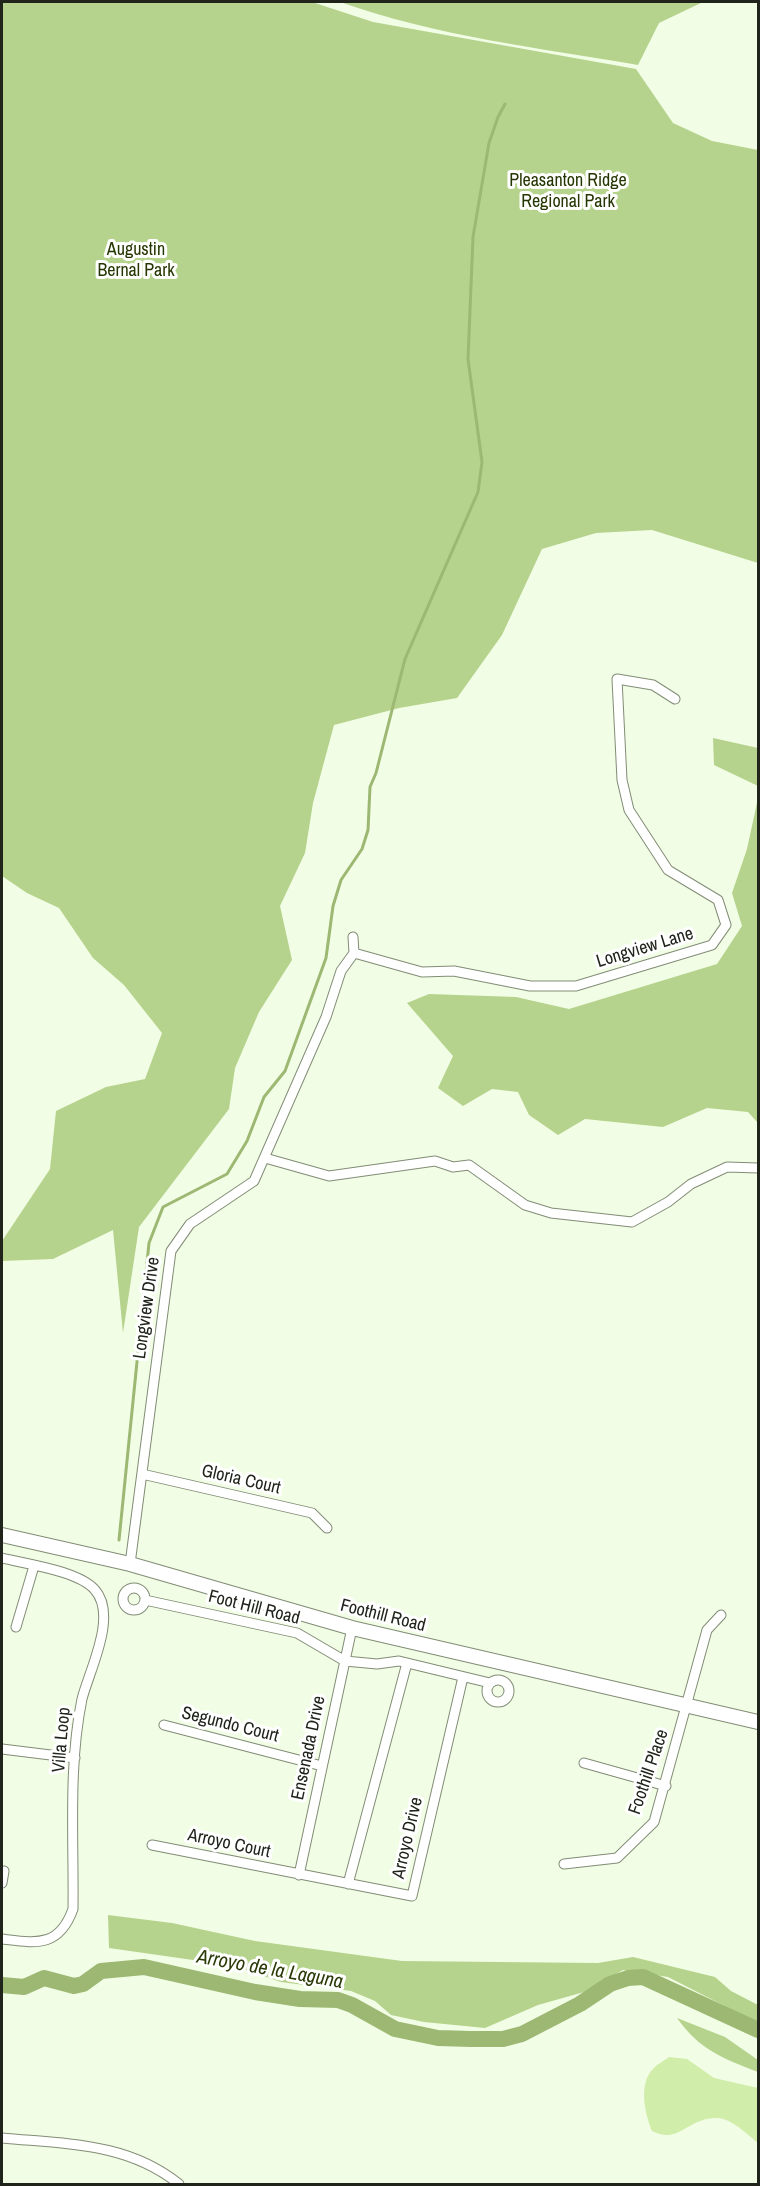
<!DOCTYPE html>
<style>
body{margin:0}
#map{position:relative;width:760px;height:2186px;overflow:hidden;background:#f2fde5;font-family:"Archivo Narrow",sans-serif}
canvas{display:block}
.frame{position:absolute;inset:0;border:3px solid #20241b;pointer-events:none}
</style>
<div id="map">
<canvas width="760" height="2186"></canvas>
<div class="frame"></div>
</div>
<script>
const c = document.querySelector('canvas').getContext('2d');
c.lineJoin = 'round';
function paint(path, color) { c.fillStyle = color; c.fill(path, 'evenodd'); }
function trace(path, color, width, dash) { c.strokeStyle = color; c.lineWidth = width; c.lineCap = dash ? 'butt' : 'round'; c.setLineDash(dash || []); c.stroke(path); }
function label(font, color, halo, rows, align = 'center') {
  c.font = font + ' "Archivo Narrow",sans-serif'; c.lineWidth = 6; c.setLineDash([]); c.textBaseline = 'middle'; c.strokeStyle = halo; c.fillStyle = color; for (const [text, x, y, turn = 0] of rows) {
    c.save(); c.translate(x, y); c.rotate((+turn || 0) * Math.PI / 180); c.textAlign = isNaN(turn) ? turn : align; if (halo) c.strokeText(text, 0, 0); c.fillText(text, 0, 0); c.restore();
  }
}
const green = new Path2D(`
 M669 2057 687 2059 714 2078 758 2088V2143C747 2134 732 2119 718 2118 687 2117 680 2145 652 2131 645 2114 638 2084 653 2069 657 2064 664 2061 669 2057Z`);
const forest = new Path2D(`
 M2 2H312L373 22 636 69 673 123 712 141 758 150V563L652 530 596 533 542 549 502 635 457 698 399 708 334 725 313 803 305 853 280 906 292 960 259 1012 235 1068 229 1109 139 1227 123 1333 113 1230 53 1259 2 1261V1241L50 1169 56 1111 106 1087 145 1079 162 1033 124 985 93 958 59 908 27 893 2 876Z
 M340 2H703L659 23 638 65C539 48 436 36 340 2Z
 M713 738 758 748V786L714 765Z
 M758 798V1123L748 1112 707 1108 663 1127 585 1119 558 1135 529 1115 518 1092 492 1089 463 1106 438 1088 453 1056 407 1003 429 994 516 997 569 1009 717 964 742 926 732 893 747 849Z
 M108 1915 172 1923 255 1941 402 1961 598 1963 633 1957 715 1977 731 1991 758 2005V2023L668 1977 623 1970 584 1992 538 2005 485 2028 424 2022 391 2015 375 2001 351 1991 281 1982 235 1966 109 1948Z
 M677 2018 725 2037 758 2060V2072C722 2058 700 2050 677 2018Z`);
const stream = new Path2D(`
 M119 1540 149 1243 163 1207 227 1174 247 1141 264 1097 285 1071 326 958 333 906 341 880 362 849 368 830 370 787 376 773 405 659 478 492 482 462 468 359 473 237 489 143 498 117 505 104`);
const river = new Path2D(`
 M2 1985 24 1987 44 1978 74 1986 83 1984 101 1971 144 1967 255 1992 300 1999 338 2000 352 2005 395 2029 438 2038 471 2039H503L522 2034 580 2004 610 1984 628 1978 643 1977 758 2030`);
const minor = new Path2D(`
 M354 953 422 972 454 971 530 986H576L712 945 726 925 718 900 668 870 629 810 622 780 617 679 653 685 675 699
 M265 1158 329 1176 435 1161 453 1167 469 1165 525 1205 551 1213 632 1222 668 1202 691 1184 727 1167 758 1168
 M142 1474 312 1513 327 1528
 M2 1558C26 1564 79 1571 95 1590 118 1616 89 1671 82 1699 68 1767 74 1840 73 1909 59 1948 36 1943 2 1939
 M130 1564 171 1251 190 1224 254 1181 326 1017 341 971 354 953 353 937
 M123 1599a11 11 0 1 1 22 0a11 11 0 1 1-22 0Z
 M145 1600 297 1633 345 1661 377 1664 399 1661 490 1683
 M16 1627 34 1566
 M487 1691a11 11 0 1 1 22 0a11 11 0 1 1-22 0Z
 M164 1725 322 1766
 M2 1749 75 1758
 M584 1763 666 1786
 M152 1845 412 1896 463 1677
 M564 1864 617 1858 654 1822 707 1630 721 1615
 M299 1875 352 1628
 M2 1883 4 1871
 M348 1884 407 1663
 M2 2138C65 2144 127 2142 179 2184`);
const secondary = new Path2D(`
 M2 1535 130 1564 352 1628 758 1722`);
const parkNames = [
 ["Pleasanton Ridge",568,181],
 ["Regional Park",568,202],
 ["Augustin",136,250],
 ["Bernal Park",136,271]
];
const streetNames = [
 ["Longview Lane",645,948,-17],
 ["Longview Drive",147,1308,-82],
 ["Gloria Court",241,1480,13],
 ["Foot Hill Road",254,1608,14],
 ["Foothill Road",383,1616,14],
 ["Segundo Court",230,1725,14],
 ["Villa Loop",62,1740,-85],
 ["Ensenada Drive",309,1748,-78],
 ["Foothill Place",649,1772,-71],
 ["Arroyo Drive",408,1838,-77],
 ["Arroyo Court",229,1844,12]
];
const waterNames = [
 ["Arroyo de la Laguna",270,1970,10]
];
paint(green, '#d0eda9');
paint(forest, '#b5d38c');
trace(stream, '#9cb873', 3);
trace(river, '#9cb873', 16);
trace(minor, '#828c76', 11);
trace(secondary, '#828c76', 16);
trace(minor, '#fff', 9);
trace(secondary, '#fff', 14);
label('18px', '#243601', '#fff', parkNames);
label('18px', '#20241b', '#fff', streetNames);
label('italic 20px', '#293a06', '#fff', waterNames);
</script>
